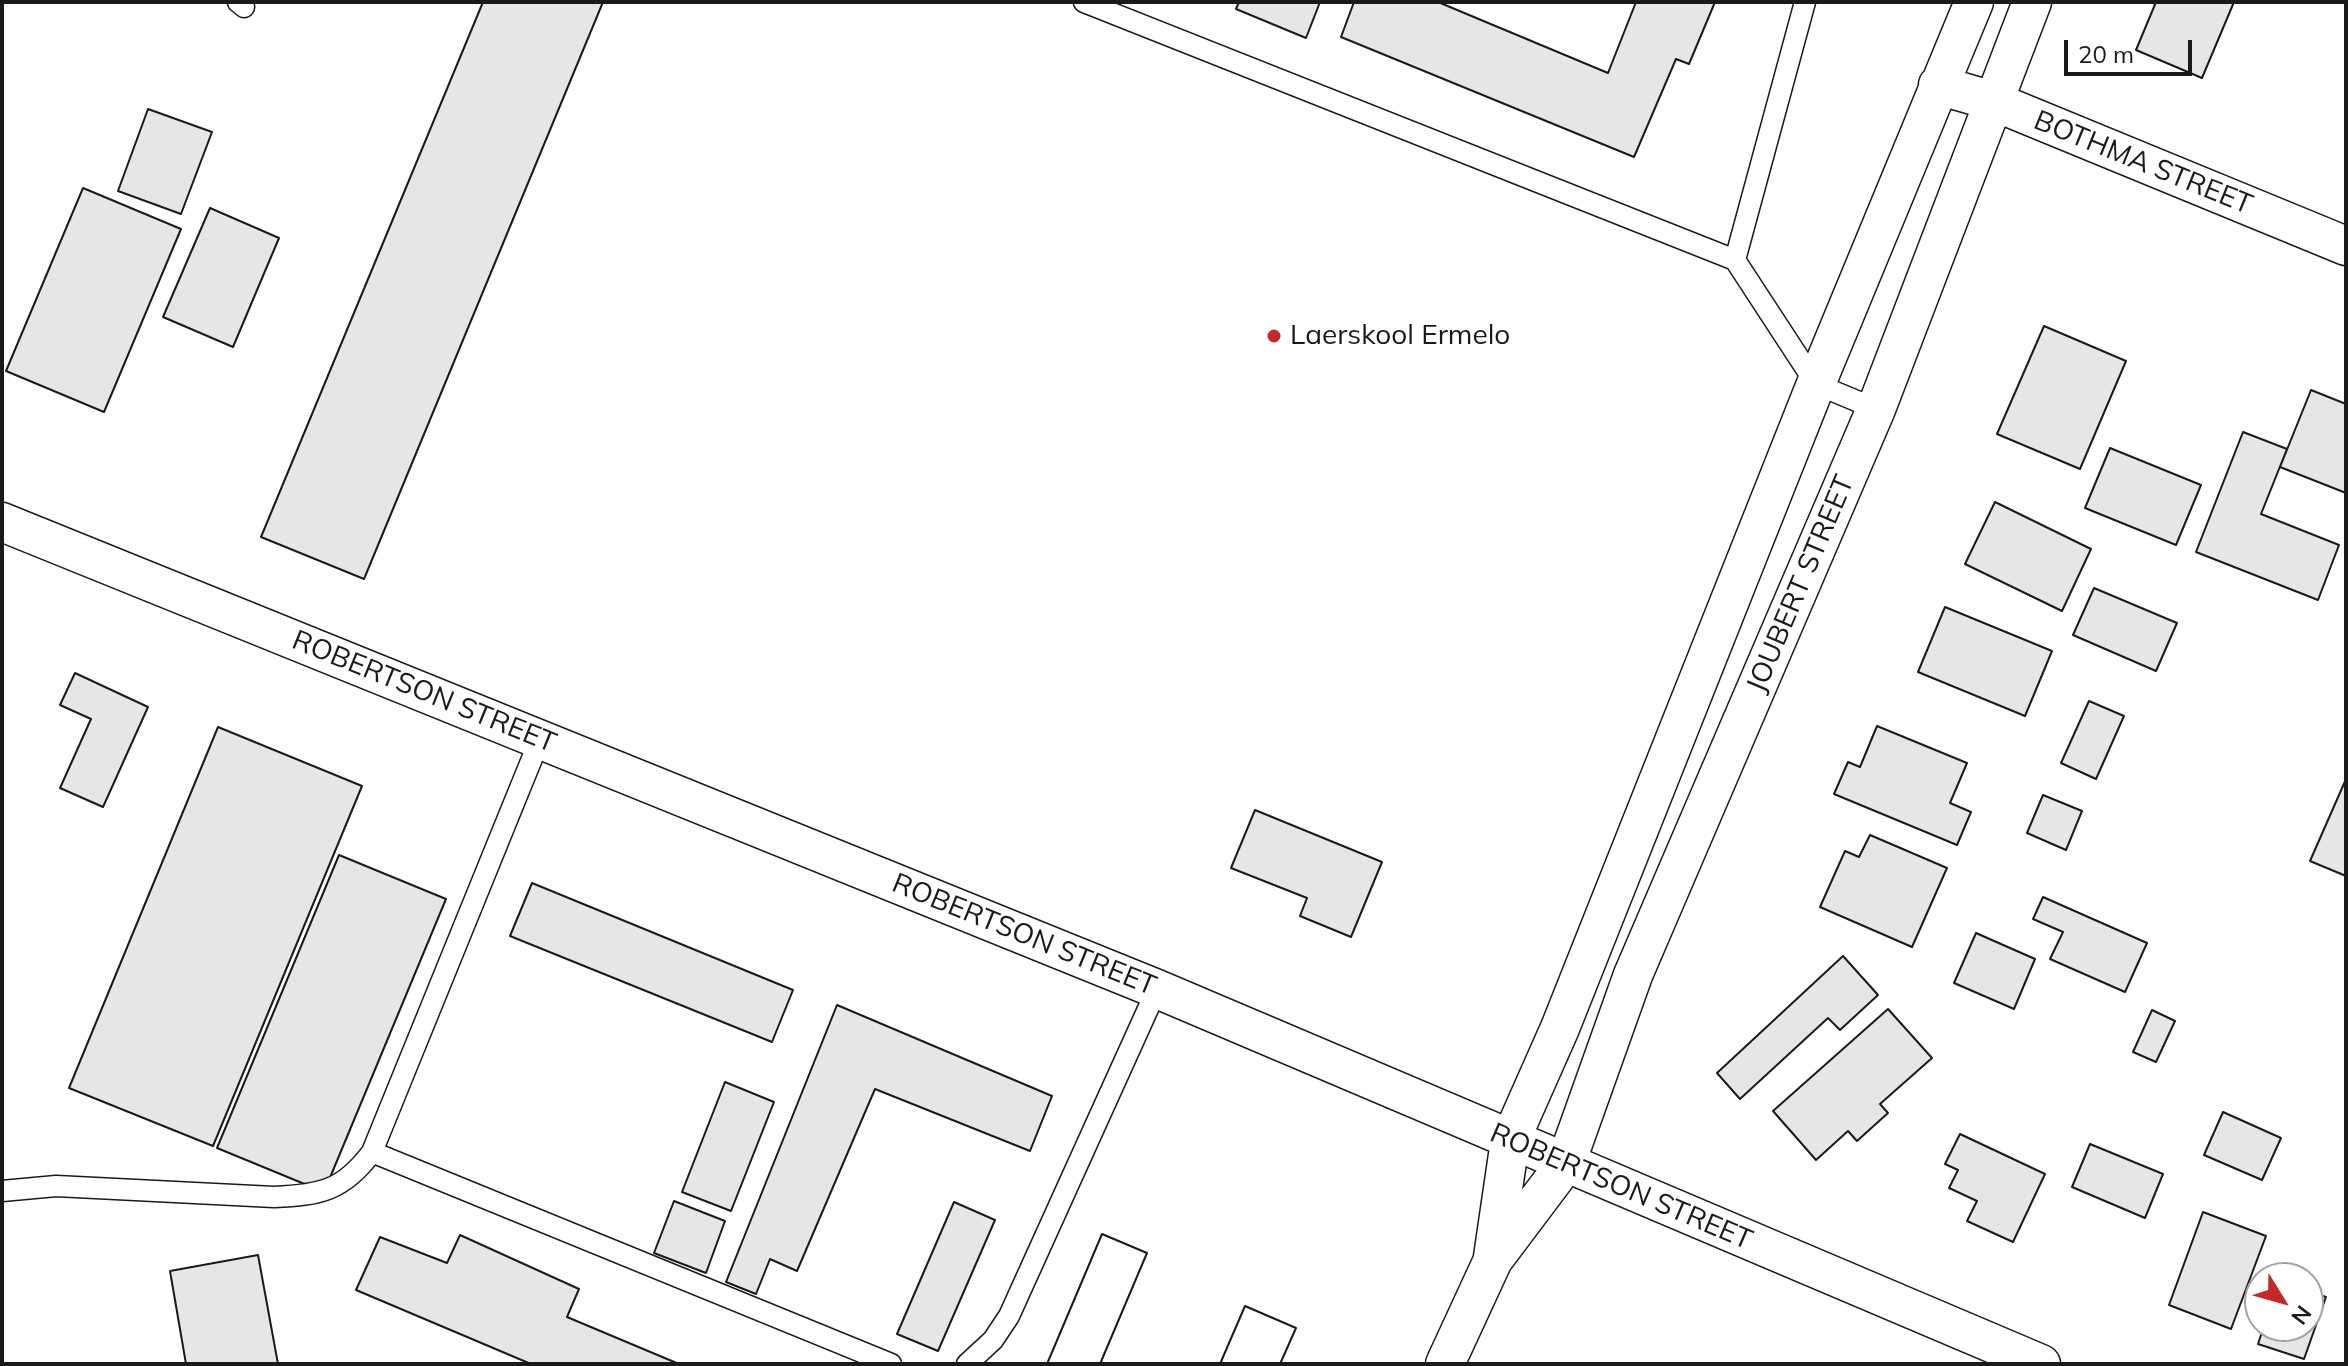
<!DOCTYPE html>
<style>
body{margin:0}
#map{position:relative;width:2348px;height:1366px;overflow:hidden;background:#fff;font-family:Mulish,sans-serif}
canvas{display:block}
.frame{position:absolute;inset:0;border:4px solid #1a1a1a;pointer-events:none}
.north{position:absolute;left:2244px;top:1262px;width:80px;height:80px;box-sizing:border-box;background:#fff;border:2px solid #a3a3a3;border-radius:50%;rotate:127deg;font-size:22px;font-weight:700;line-height:32px;text-align:center;color:#1a1a1a}
.north::after{content:'';display:block;margin:auto;width:28px;height:36px;background:#c62828;clip-path:polygon(50% 0,100% 100%,50% 72%,0 100%)}
.scale{position:absolute;left:2064px;top:40px;width:128px;height:36px;box-sizing:border-box;border:4px solid #1a1a1a;border-top:0;padding-left:10px;font-size:24px;line-height:28px;white-space:nowrap;color:#1a1a1a;-webkit-text-stroke:6px #fff;paint-order:stroke}
</style>
<div id="map">
<canvas width="2348" height="1366"></canvas>
<div class="frame"></div>
<div class="north">N</div>
<div class="scale">20 m</div>
</div>
<script>
const c = document.querySelector('canvas').getContext('2d');
c.lineJoin = 'round';
function paint(path, color) { c.fillStyle = color; c.fill(path, 'evenodd'); }
function trace(path, color, width, dash) { c.strokeStyle = color; c.lineWidth = width; c.lineCap = dash ? 'butt' : 'round'; c.setLineDash(dash || []); c.stroke(path); }
function label(font, color, halo, rows, align = 'center') {
  c.font = font + ' Mulish,sans-serif'; c.lineWidth = 6; c.setLineDash([]); c.textBaseline = 'middle'; c.strokeStyle = halo; c.fillStyle = color; for (const [text, x, y, turn = 0] of rows) {
    c.save(); c.translate(x, y); c.rotate((+turn || 0) * Math.PI / 180); c.textAlign = isNaN(turn) ? turn : align; if (halo) c.strokeText(text, 0, 0); c.fillText(text, 0, 0); c.restore();
  }
}
const building = new Path2D(`
 M483 2H603L364 579 261 537Z
 M1239 2H1320L1306 38 1236 9Z
 M1354 2H1438L1608 73 1636 2H1715L1689 64 1676 59 1634 157 1341 37Z
 M2156 2H2234L2202 78 2136 50Z
 M148 109 212 132 181 214 118 191Z
 M83 188 181 229 104 412 6 371Z
 M210 208 279 238 233 347 163 317Z
 M2044 326 2126 361 2080 469 1997 434Z
 M2311 390 2346 404V493L2280 467Z
 M2243 432 2287 449 2261 514 2339 545 2318 600 2196 552Z
 M2110 448 2201 485 2176 545 2085 508Z
 M1995 502 2091 549 2062 611 1965 564Z
 M2094 588 2177 623 2156 671 2073 635Z
 M1945 607 2052 651 2025 716 1918 672Z
 M75 673 148 707 103 807 60 788 91 719 60 705Z
 M2089 701 2124 716 2096 779 2061 763Z
 M1877 726 1967 763 1950 803 1971 812 1957 845 1834 794 1848 762 1860 767Z
 M218 727 362 786 213 1146 69 1088Z
 M2346 779V876L2310 861Z
 M2043 795 2082 811 2066 850 2027 833Z
 M1255 810 1382 862 1351 937 1300 916 1307 898 1231 868Z
 M1870 835 1947 868 1912 947 1820 907 1845 851 1859 857Z
 M339 855 446 899 324 1192 217 1148Z
 M532 883 793 990 772 1042 510 936Z
 M2043 897 2147 943 2125 992 2050 959 2063 932 2033 919Z
 M1976 933 2035 959 2014 1009 1954 983Z
 M1843 956 1878 995 1840 1030 1828 1018 1740 1099 1717 1073Z
 M837 1005 1052 1096 1030 1151 875 1089 797 1271 770 1259 756 1294 726 1282Z
 M1888 1009 1932 1058 1880 1104 1888 1113 1857 1141 1848 1131 1816 1160 1773 1111Z
 M2152 1010 2175 1021 2156 1062 2133 1052Z
 M725 1082 774 1102 731 1211 682 1192Z
 M2223 1112 2281 1138 2262 1180 2204 1155Z
 M1960 1134 2045 1174 2013 1242 1967 1221 1977 1201 1949 1188 1958 1170 1945 1164Z
 M2090 1144 2163 1174 2145 1218 2072 1187Z
 M674 1201 725 1221 706 1273 654 1253Z
 M954 1202 995 1220 938 1351 897 1334Z
 M2203 1212 2266 1236 2231 1329 2169 1305Z
 M1102 1234 1147 1253 1100 1364H1047Z
 M1102 1234 1147 1253 1100 1364H1047Z
 M460 1235 579 1289 567 1317 679 1364H531L356 1290 380 1237 447 1263Z
 M258 1255 278 1364H186L170 1271Z
 M2308 1291 2326 1297 2304 1359 2258 1344 2264 1326H2308Z
 M1245 1306 1296 1328 1280 1364H1220Z
 M1245 1306 1296 1328 1280 1364H1220Z`);
const service = new Path2D(`
 M238 2 244 7
 M1084 2 1735 260
 M1805 2 1735 260 1816 384 1876 409
 M372 1152 891 1364
 M2 1191 56 1186 274 1197C320 1195 343 1191 372 1152L540 739
 M967 1364 993 1340 1009 1316 1157 989`);
const minor = new Path2D(`
 M1938 85 1993 101 2346 246
 M2 522 1157 989 2041 1364
 M1493 1257 1510 1141 1560 1028 1816 384 1974 2
 M1445 1364 1493 1260 1566 1163 1633 975 1876 409 2032 2`);
const markers = [
 [1274,336,8,"#c62828"]
];
const streetNames = [
 ["BOTHMA STREET",2143,163,22],
 ["JOUBERT STREET",1801,584,-67],
 ["ROBERTSON STREET",424,692,22],
 ["ROBERTSON STREET",1024,935,22],
 ["ROBERTSON STREET",1621,1187,23]
];
const poiNames = [
 ["Laerskool Ermelo",1290,336]
];
paint(building, '#e6e6e6');
trace(building, '#1a1a1a', 2);
trace(service, '#1a1a1a', 23);
trace(minor, '#1a1a1a', 41);
trace(service, '#fff', 20);
trace(minor, '#fff', 38);
for (const [x, y, r, color] of markers) { const dot = new Path2D(); dot.arc(x, y, r, 0, 2 * Math.PI); c.fillStyle = color; c.fill(dot); trace(dot, '#fff', 3); }
label('28px', '#1a1a1a', '#fff', streetNames);
label('28px', '#1a1a1a', '#fff', poiNames, 'left');
</script>
